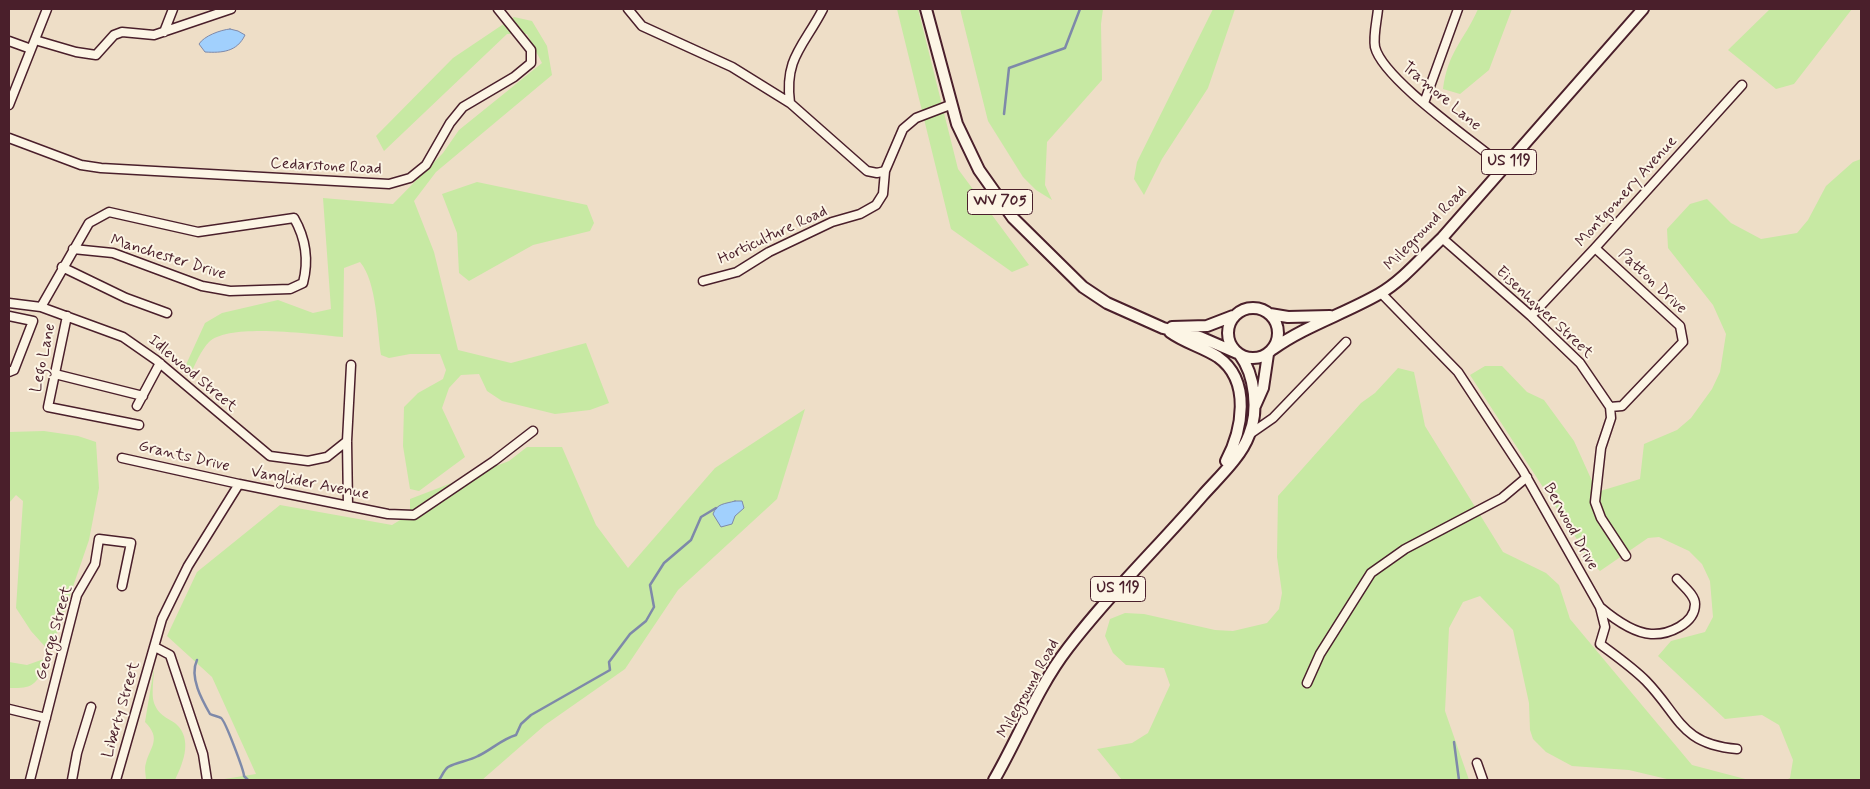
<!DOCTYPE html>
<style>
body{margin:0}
#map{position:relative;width:1870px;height:789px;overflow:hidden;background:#eedec7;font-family:Mynerve,sans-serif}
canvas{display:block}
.frame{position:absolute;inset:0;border:10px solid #4a1f2b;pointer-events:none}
</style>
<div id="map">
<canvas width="1870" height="789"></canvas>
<div class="frame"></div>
</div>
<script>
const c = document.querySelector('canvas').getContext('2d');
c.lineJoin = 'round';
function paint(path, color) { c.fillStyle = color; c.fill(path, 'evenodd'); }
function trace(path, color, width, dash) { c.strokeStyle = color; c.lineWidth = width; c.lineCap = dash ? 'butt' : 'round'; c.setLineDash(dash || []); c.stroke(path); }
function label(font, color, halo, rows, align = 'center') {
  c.font = font + ' Mynerve,sans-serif'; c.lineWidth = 4; c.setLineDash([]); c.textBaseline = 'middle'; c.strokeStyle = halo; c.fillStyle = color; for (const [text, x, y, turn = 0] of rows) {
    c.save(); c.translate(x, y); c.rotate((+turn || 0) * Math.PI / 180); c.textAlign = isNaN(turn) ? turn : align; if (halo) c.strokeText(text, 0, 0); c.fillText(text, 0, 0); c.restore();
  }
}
const green = new Path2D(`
 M897 9H918L958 169 1029 265 1012 272 951 229Z
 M960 9H1103L1101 24 1102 80 1047 142 1045 185 1052 200 1036 190 1023 177 988 121Z
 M1213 9H1235L1208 88 1162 159 1144 195 1134 179 1137 162Z
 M1478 9H1512L1489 70 1460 94 1443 89C1448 51 1464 41 1478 9Z
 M1770 9H1852L1794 84 1776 89 1728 50Z
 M514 17 532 21 547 46 552 75 436 172 414 201 434 252 458 350 511 363 586 343 609 403 590 410 555 414 502 401 487 391 479 374 461 375 449 388 442 408 465 457 419 491 410 489 403 446 404 407 418 393 443 379 446 370 440 354H410L389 358 381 355C377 329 377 282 360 262L344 268 343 337C315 335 230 322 209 342 201 350 195 365 190 375L184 369 205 323 222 313 278 300 313 313 331 309 323 198 393 204 443 153 459 130 542 63 527 34H507L384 151 376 136 453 58Z
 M1861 159V780H1786L1790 778 1793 760 1779 725 1762 715 1725 719 1658 656 1671 641 1705 632 1713 617 1710 581 1702 564 1689 551 1659 537 1648 538 1600 571 1586 558 1578 541 1470 375 1485 366H1502L1527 392 1544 400 1574 441 1597 492 1640 479 1644 444 1677 430 1691 418 1712 389 1720 372 1726 334 1713 305 1668 248 1667 229 1690 204 1707 199 1731 223 1761 239 1797 233 1808 220 1826 186 1853 162Z
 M477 182 587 205 594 223 590 231 533 245 469 281 459 273 457 233 442 194Z
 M1398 368 1414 372 1425 426 1503 552 1546 573 1559 585 1570 619 1692 765 1749 780H1671L1629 770 1572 766 1546 752 1533 739 1530 730 1529 703 1513 630 1480 596 1463 602 1449 628 1445 711 1469 780H1122L1097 749 1132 743 1148 733 1170 685 1164 668 1126 665 1113 653 1105 636 1110 619 1125 613 1144 614 1215 630 1233 631 1267 623 1279 609 1282 593 1277 557 1278 496 1361 403 1375 393Z
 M805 409 777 499 678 590 625 669 545 725 482 780H218L256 774 212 677 167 636 197 572 280 505 392 525 410 514V499L509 461 527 447H562L596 525 628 568 715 468Z
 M44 431 78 436 96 442 99 488 89 540 45 668C34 686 32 688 11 688H9V662L27 665 44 659 49 651 31 631 16 608 23 501 16 495 9 503V432Z
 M154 668C154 678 151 694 154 703 160 719 172 718 179 727 192 743 182 765 175 780H146C146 775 144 768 146 763 150 747 162 739 145 722Z`);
const water = new Path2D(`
 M230 29 238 31 245 35C237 52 222 53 205 52L199 44C204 36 220 30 230 29Z
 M735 501H742L744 508 735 516 732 524 721 527 713 514C717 503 725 504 735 501Z`);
const stream = new Path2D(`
 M1004 114 1009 68 1065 48 1080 9
 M197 660C189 677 202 700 210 714 213 716 219 716 221 718 225 720 244 771 244 776L248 780
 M1454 742 1459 780
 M439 780C442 776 444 770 448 767 457 762 469 761 478 756 491 750 502 739 516 735L521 724 531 715 610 670 609 662 630 634 646 621 654 607 650 585 664 563 691 540 701 517 716 508`);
const minor = new Path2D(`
 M628 9 642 26 732 67 790 103 867 171 877 173 885 171 903 129 916 118 950 105
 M1378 9C1377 20 1373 36 1375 47 1383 80 1476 143 1504 167
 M164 32 173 9
 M35 40 76 52 96 55 114 35 122 32 154 35 231 9
 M9 41 31 49
 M790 103C784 58 804 46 823 9
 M1424 103 1458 9
 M9 105 47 9
 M9 138 81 165 101 168 389 184 410 178 426 165 450 123 463 107 514 77 531 63V50L498 9
 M1442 238 1531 316 1580 363 1610 407 1622 406 1683 342 1680 326 1595 248
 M62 267 126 298 167 313
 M703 281 737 272 769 252 832 222 860 214 876 205 883 194 885 171
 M1381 293 1458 372 1523 471 1600 607 1605 627 1600 644C1616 656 1632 667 1646 681 1680 716 1680 744 1737 749
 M9 303 41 307 123 337 156 360 270 456 308 461 327 457 347 441
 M41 307 89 223 109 212 198 232 294 218C306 239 309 260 303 283L290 289 230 291 202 286 113 253 73 249
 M9 316 33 321 14 370 9 372
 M67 316 48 407 139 425
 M1531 316 1595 248 1742 85
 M55 374 143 396
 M137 406 160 363
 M1610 407 1611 418 1601 448 1595 502 1601 518 1626 556
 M1250 434 1273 418 1346 342
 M122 458 239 484
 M348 506 347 441 351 365
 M1600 607C1613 618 1633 633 1651 634 1668 635 1695 624 1695 604 1695 595 1683 586 1677 579
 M155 647 170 655 203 754 207 780
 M1307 683 1320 654 1371 573 1405 549 1502 498 1527 477
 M9 709 46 718
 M1477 763 1483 780
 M30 780 77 595 95 564 99 539 131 543 122 586
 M72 780 77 753 91 707
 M116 780 162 619 188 566 239 484 388 514 414 515 494 461 533 431`);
const major = new Path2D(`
 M926 9 957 124 979 170 1013 218 1083 287 1107 303 1163 328 1200 337 1237 353
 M1228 333a25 25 0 1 1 50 0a25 25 0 1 1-50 0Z
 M1270 314 1288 317 1330 316
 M1172 327 1207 326 1233 316
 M1170 332C1185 343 1203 347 1218 357 1252 381 1242 431 1226 461
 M1273 349C1305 326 1344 314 1379 294 1402 281 1422 257 1442 238L1643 9
 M1255 406 1263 388 1268 354
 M994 780C1019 737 1037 688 1068 648 1109 594 1159 546 1203 495 1219 477 1241 457 1249 435 1259 411 1255 375 1240 355`);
const shields = [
 [1509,162,55],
 [1000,202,65],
 [1118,589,55]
];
const shieldNames = [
 ["US 119",1509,162],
 ["WV 705",1000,202],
 ["US 119",1118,589]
];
const streetNames = [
 ["Tramore Lane",1441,97,40],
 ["Cedarstone Road",326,167,3],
 ["Montgomery Avenue",1627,192,-48],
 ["Mileground Road",1426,229,-46],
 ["Horticulture Road",773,236,-25],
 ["Manchester Drive",168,258,17],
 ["Patton Drive",1652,282,43],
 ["Eisenhower Street",1544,313,43],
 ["Lego Lane",44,358,-78],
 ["Idlewood Street",192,374,40],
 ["Grants Drive",184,457,13],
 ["Vanglider Avenue",310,484,11],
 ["Berwood Drive",1570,527,61],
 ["George Street",55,633,-74],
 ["Mileground Road",1029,689,-61],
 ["Liberty Street",122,710,-74]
];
paint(green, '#c7e9a3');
paint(water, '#a1d0fd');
trace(water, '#7e89a9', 1);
trace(stream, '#7e89a9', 2.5);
trace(minor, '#4a1f2b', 11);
trace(major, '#4a1f2b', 14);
trace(minor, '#fcf5e5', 8);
trace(major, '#fcf5e5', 10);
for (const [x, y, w] of shields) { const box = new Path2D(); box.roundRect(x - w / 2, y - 12.5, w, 25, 4); c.fillStyle = '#fcf5e5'; c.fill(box); trace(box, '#4a1f2b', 1); }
label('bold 15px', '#4a1f2b', null, shieldNames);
label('16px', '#4a1f2b', '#fcf5e5', streetNames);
</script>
